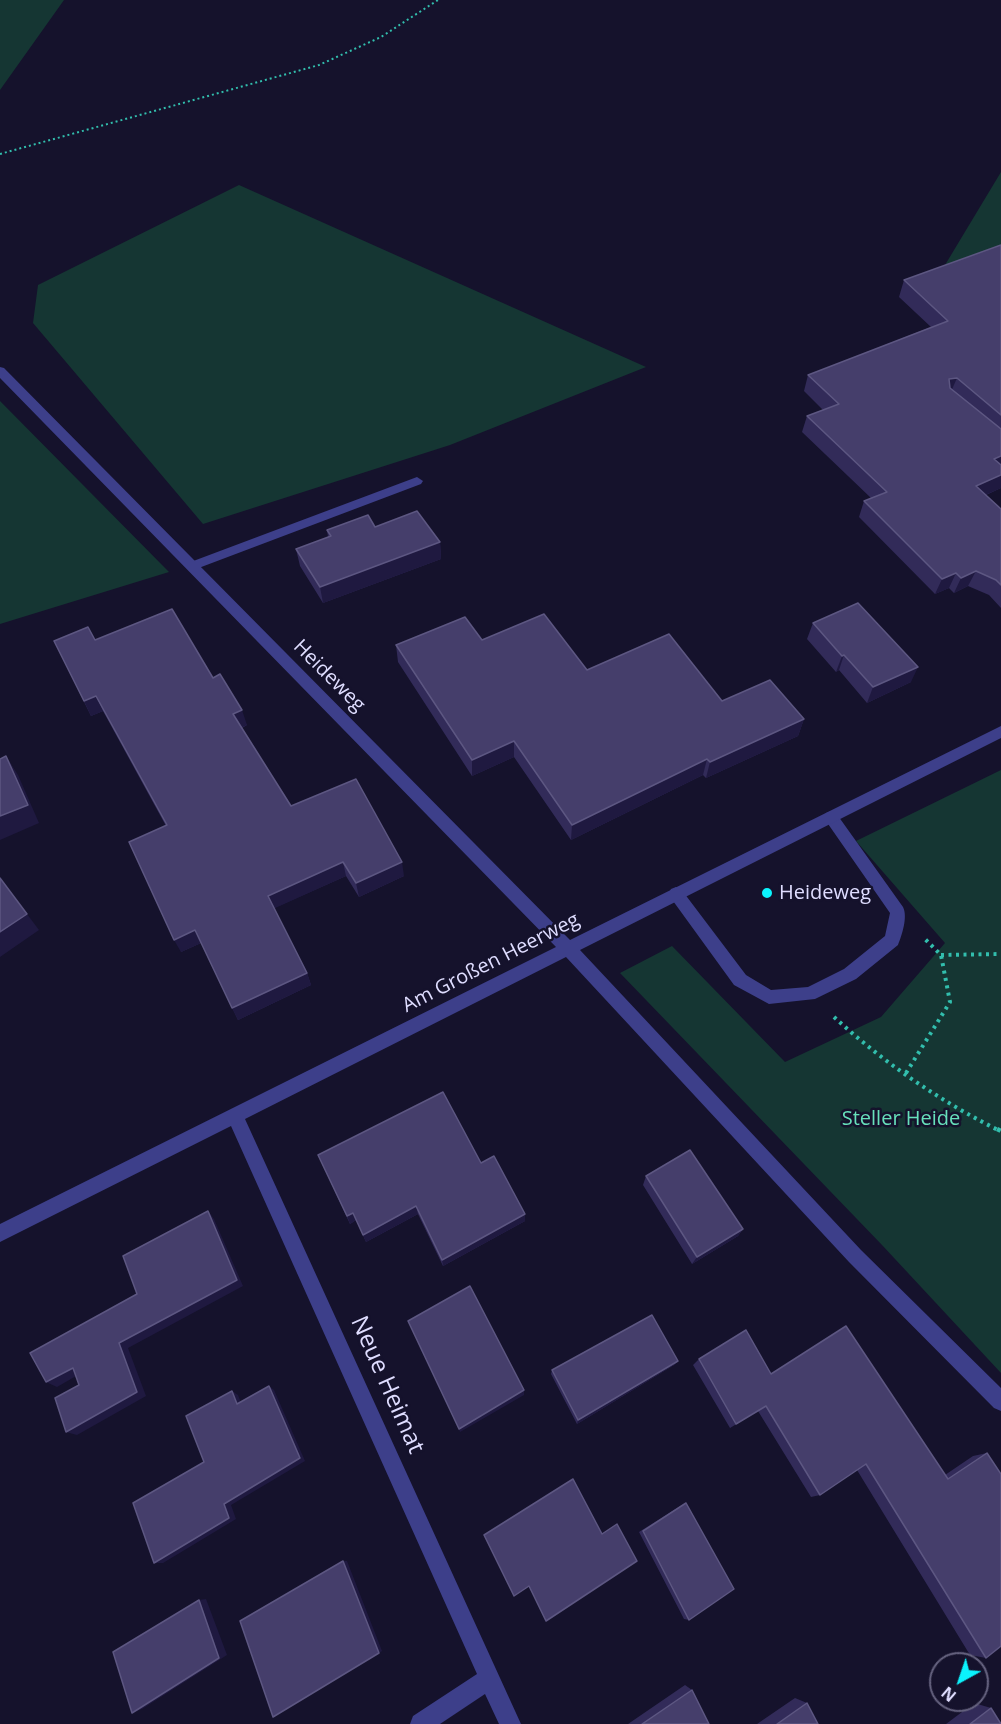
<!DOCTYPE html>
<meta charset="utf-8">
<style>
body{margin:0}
#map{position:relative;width:1001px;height:1724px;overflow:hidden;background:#15122c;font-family:"Open Sans",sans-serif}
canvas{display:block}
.north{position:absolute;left:929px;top:1652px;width:60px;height:60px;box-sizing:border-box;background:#15122c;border:2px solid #666380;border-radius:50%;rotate:220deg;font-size:16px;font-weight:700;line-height:24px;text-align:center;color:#dfddff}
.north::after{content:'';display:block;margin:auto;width:21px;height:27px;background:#0bf3fd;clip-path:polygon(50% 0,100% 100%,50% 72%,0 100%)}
</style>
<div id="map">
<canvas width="1001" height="1724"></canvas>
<div class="north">N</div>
</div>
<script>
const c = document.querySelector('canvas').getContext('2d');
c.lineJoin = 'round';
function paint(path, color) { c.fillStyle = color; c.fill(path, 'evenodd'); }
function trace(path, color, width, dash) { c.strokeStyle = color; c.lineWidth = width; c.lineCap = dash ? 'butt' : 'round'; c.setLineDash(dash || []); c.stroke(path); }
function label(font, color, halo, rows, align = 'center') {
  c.font = font + ' "Open Sans",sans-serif'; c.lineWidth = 5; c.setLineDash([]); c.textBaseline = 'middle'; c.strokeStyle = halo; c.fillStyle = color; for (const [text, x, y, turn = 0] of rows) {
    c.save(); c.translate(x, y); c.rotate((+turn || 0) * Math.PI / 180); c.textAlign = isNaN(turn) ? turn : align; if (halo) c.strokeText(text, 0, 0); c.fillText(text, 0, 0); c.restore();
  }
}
const green = new Path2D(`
 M0 0H64L0 90Z
 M1001 172V249L939 275Z
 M239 185 646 367 450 445 203 524 33 323 38 285Z
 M0 401 169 572 0 624Z
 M1001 770V1373L882 1245 620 973 672 946 785 1062 881 1017 945 943 856 841Z`);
const pathFar2 = new Path2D(`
 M0 154 319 65 381 37 438 0`);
const pathFar1 = new Path2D(`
 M941 955 1001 954
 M834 1017C884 1063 940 1101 1000 1131
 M906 1073 950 1002 941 955 924 938`);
const path = new Path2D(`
 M997 1129 1001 1131`);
const lane = new Path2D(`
 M417 477 423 481 421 484 196 569 192 571 186 566 188 563Z
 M831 811 836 813 903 907C908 917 902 935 898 945L856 979 815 999 769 1004 734 985 668 894 671 889 676 887 681 889 746 975 771 990 808 987 844 969 885 936 890 913 826 821 824 817 826 813Z`);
const street = new Path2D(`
 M0 367 4 368 570 940 1001 726V738L580 950 861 1250 1001 1388V1411L994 1408 849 1262 566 957 245 1119 521 1724H499L485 1694 440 1724H410L413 1716 477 1674 231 1126 0 1242V1224L556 947 0 378Z`);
const wall = new Path2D(`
 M1001 245V488L986 495 1001 509V608L989 595 968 586 954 593 949 588 935 594 859 517 864 501 871 498 802 432 807 416 823 410 804 391 808 375 931 327 899 297 904 280Z
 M327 530 440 542 441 559 323 603 300 566 296 549 328 537Z
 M813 623 911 682 867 703 839 670 836 672 807 639Z
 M95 640 213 678 247 725 242 728 291 806 404 876 359 897 346 876 274 908 307 973 311 985 238 1020 201 943 181 952 166 826 103 711 91 716 54 641Z
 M482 640 587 670 804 719 798 736 706 778 703 775 571 840 514 757 472 776 398 662 396 645Z
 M318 1155 481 1163 525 1214V1221L443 1266 418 1214 366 1242 356 1220 350 1224Z
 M646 1176 743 1229 738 1236 692 1264 643 1185Z
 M699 1359 771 1374 945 1475 973 1456 987 1453 986 1658 970 1655 857 1470 820 1495 811 1497 758 1411 730 1428 693 1365Z
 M678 1361 674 1365 577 1424 551 1374 552 1370Z
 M686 1503 689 1620 684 1619 639 1532 682 1505Z
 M685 1685 692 1690 709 1724H628Z
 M795 1698 807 1703 818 1724H757Z
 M974 1703 991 1708 1001 1724H946Z`);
const shadedWall = new Path2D(`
 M957 378 950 394 949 379Z
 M1001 456V469L994 459Z
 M1001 475V488L969 502 976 486Z
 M440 542 441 559 323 603 320 587Z
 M976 571 968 586 954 593 961 578Z
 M956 573 949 588 935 594 942 579Z
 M844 655 839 670 836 672 842 656Z
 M918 667 911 682 867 703 873 687Z
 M96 696 103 711 91 716 84 701Z
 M242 710 247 725 238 729 233 714Z
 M804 719 798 736 706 778 710 762Z
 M514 741V757L472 776V760Z
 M6 756 18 775 39 823 0 840V816Z
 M707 759 703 775 571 840 572 825Z
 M343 862 346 876 273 909 268 896Z
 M402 862 404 876 359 897 356 883Z
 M27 914 39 930 0 957V932Z
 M195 930 201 943 181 952 174 940Z
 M307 973 311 985 238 1020 232 1008Z
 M416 1206 418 1214 366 1242 363 1235Z
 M208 1211 214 1219 243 1286 128 1348 146 1396 77 1435 66 1432 119 1343Z
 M353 1213 356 1220 350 1224 347 1216Z
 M525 1214V1221L443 1266 442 1260Z
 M743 1229 738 1236 692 1264 697 1257Z
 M678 1361 674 1365 577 1424 578 1420Z
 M73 1368 83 1372 57 1387 46 1382Z
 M269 1386 274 1390 305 1461 231 1505 236 1519 163 1563H154L224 1504Z
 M524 1390V1395L460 1432 459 1429Z
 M232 1391 238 1395 243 1408 237 1404Z
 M343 1561H347L382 1651 379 1653Z
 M206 1599 227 1655 142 1709 132 1713 199 1600Z`);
const building = new Path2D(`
 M1001 245V415L957 378 949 379 950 388 1001 429V456L994 459 1001 465V475L976 486 1001 509V585L996 580 976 571 961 578 956 573 942 579 864 501 887 492 807 416 839 404 808 375 948 321 904 280Z
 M417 511 440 542 320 587 296 549 331 536 327 530 368 515 375 527Z
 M858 603 918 667 873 687 844 655 842 656 813 623Z
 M172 609 213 678 220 674 242 710 233 714 291 806 356 779 402 862 356 883 343 862 268 896 307 973 232 1008 195 930 174 940 129 842 167 825 96 696 84 701 54 641 88 627 95 640Z
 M544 614 587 670 669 634 722 701 770 680 804 719 710 762 707 759 572 825 514 741 472 760 396 645 465 617 482 640Z
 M6 756 28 805 0 816V759Z
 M0 878 27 914 0 932Z
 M443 1092 481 1163 494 1156 525 1214 442 1260 416 1206 363 1235 353 1213 347 1216 318 1155Z
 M690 1150 743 1229 697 1257 646 1176Z
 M208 1211 237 1280 119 1343 137 1392 66 1432 55 1398 79 1385 73 1368 46 1382 30 1353 137 1294 123 1256Z
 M470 1286 524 1390 459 1429 408 1321Z
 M652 1315 678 1361 578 1420 552 1370Z
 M846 1326 948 1479 987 1453 1001 1474V1646L986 1658 866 1464 820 1495 766 1406 736 1424 699 1359 746 1330 771 1374Z
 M269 1386 300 1458 224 1504 229 1518 154 1563 133 1503 204 1462 186 1416 232 1391 237 1404Z
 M573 1479 602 1534 617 1524 637 1561 546 1621 529 1586 514 1596 484 1535Z
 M686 1503 734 1589 689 1620 643 1531Z
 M343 1561 379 1653 273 1717 240 1621Z
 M199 1600 219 1658 132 1713 113 1652Z
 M692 1690 709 1724H642Z
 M807 1703 818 1724H777Z
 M991 1708 1001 1724H970Z`);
const markers = [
 [767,893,6,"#0bf3fd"]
];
const streetNames = [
 ["Heideweg",329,676,45],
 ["Am Großen Heerweg",491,963,-27]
];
const poiNames = [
 ["Heideweg",779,893]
];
const parkNames = [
 ["Steller Heide",901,1119]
];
const nearStreetnames = [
 ["Neue Heimat",387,1385,66]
];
paint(green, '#153633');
trace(pathFar2, '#32bead', 2, [2, 3]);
trace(pathFar1, '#32bead', 4, [3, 4.5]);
trace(path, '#32bead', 4.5, [4, 6]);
paint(lane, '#3d3f8a');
paint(street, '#3d3f8a');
paint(wall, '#322b59');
paint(shadedWall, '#1f1940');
paint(building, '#453e6b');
trace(building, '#5d5782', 1.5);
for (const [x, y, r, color] of markers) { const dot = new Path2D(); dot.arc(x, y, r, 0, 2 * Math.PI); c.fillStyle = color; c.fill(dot); trace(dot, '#15122c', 2); }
label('20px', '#dfddff', '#15122c', streetNames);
label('20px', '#dfddff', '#15122c', poiNames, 'left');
label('20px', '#67e0bb', '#15122c', parkNames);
label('24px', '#dfddff', '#15122c', nearStreetnames);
</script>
